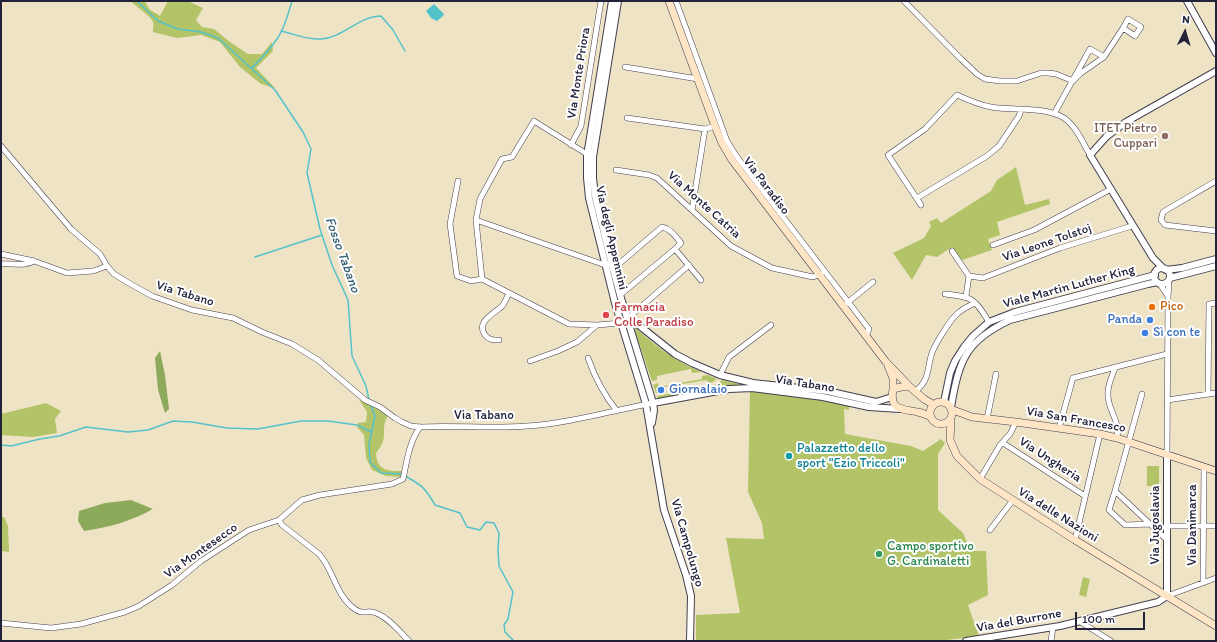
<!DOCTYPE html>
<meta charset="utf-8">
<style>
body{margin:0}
#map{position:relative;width:1217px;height:642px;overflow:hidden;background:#efe3c6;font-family:Itim,sans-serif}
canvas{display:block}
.frame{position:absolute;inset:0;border:2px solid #22223b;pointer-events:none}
.north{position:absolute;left:1165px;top:12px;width:40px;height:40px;-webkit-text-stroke:3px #fff;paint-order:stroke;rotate:5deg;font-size:11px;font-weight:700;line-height:16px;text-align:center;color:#22223b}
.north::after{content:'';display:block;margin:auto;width:14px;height:18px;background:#22223b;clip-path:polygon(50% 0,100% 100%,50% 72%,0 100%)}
.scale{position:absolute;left:1075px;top:612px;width:70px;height:18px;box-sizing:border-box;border:2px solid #22223b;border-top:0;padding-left:5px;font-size:12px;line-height:14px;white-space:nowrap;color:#22223b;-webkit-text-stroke:3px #fff;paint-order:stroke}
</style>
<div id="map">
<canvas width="1217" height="642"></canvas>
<div class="frame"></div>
<div class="north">N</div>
<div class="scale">100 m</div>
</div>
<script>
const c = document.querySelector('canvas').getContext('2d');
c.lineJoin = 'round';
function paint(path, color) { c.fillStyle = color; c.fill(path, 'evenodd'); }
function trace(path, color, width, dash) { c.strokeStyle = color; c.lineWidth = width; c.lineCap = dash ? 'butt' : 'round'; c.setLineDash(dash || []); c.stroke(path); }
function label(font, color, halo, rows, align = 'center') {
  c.font = font + ' Itim,sans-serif'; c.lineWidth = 4; c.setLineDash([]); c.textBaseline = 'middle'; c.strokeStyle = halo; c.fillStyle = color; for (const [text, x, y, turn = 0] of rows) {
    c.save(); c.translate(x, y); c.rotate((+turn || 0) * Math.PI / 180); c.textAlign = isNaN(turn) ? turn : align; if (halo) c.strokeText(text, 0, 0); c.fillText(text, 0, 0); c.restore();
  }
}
const green = new Path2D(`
 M131 1H145L149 9 160 16 168 1H191L190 2 203 8 196 20 202 27 214 29 230 42 248 54H262L272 42 273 51 256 68 275 88 261 84 240 67 220 42 201 35 177 38 153 32C153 29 154 24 153 22 151 16 136 7 131 1Z
 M1016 167 1025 205 1049 199 1050 204 997 222 1000 235 988 239 992 250 962 260 952 247 937 257 926 255 912 280 893 253 924 238 931 226 929 222 937 218 941 223 991 191 997 180Z
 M633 326C655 345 674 361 702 372L692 373 691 369 657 376V380L652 381Z
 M708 375 717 379 713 382 708 384 707 380 664 387 665 391 656 393 653 385 658 383 659 387 702 379V376Z
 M722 380 743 385H730L658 399 657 396 709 387 717 384Z
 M750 390 809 397 849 405V410L844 409 845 434 911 446 923 451 941 439 945 443 938 454V510L963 533 971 551H986L988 595 968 605 979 636 938 641H696V615L740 613 726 538 764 539 762 523 748 492Z
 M359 400 379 407 388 415C386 419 384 424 384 428 384 440 384 443 376 453 377 471 388 471 403 471L402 477 386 476 372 470 366 458 364 435 357 427 358 423 366 422 367 412Z
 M46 403 61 411 55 419 57 433 33 437 1 435V414Z
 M1147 466H1159V486H1147Z
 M1 517H4L8 526 9 552 1 551Z
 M1083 577 1090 579 1086 597 1079 595Z`);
const forest = new Path2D(`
 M160 351 165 375 169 409 165 413 158 390 155 358Z
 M131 500 153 509C130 522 109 527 84 531L78 521 79 511 105 503Z`);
const water = new Path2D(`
 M434 4 444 14 443 16 437 21 431 18 426 11Z`);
const stream = new Path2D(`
 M137 1 158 21 178 29 201 32 218 38 275 90 303 132 311 149 307 173 320 229 332 265 348 300 352 356 366 386 369 400
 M281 31C294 34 307 40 321 39 343 38 359 16 381 16L393 30 405 51
 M252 68C260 59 270 50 277 39 285 28 288 14 292 1
 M255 257 322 235
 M370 403 375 416 369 444 370 462 381 473 402 474
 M1 445 11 446 40 439 59 436 86 427 128 432 148 430 173 421 192 422 227 428 258 429 301 421H328L357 425 371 432
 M405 476C422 485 426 489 435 505L460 513 467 527 480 530 486 522 494 523 499 533 498 551 499 566 513 592 508 619 504 625 505 632 514 641`);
const minor = new Path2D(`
 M676 1 727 141 737 157 869 329 866 336
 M904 1 961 59 977 74 985 79 1000 81H1017L1041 73H1048L1056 74 1073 81 1081 73 1104 57
 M625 67 698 79
 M1054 114 1090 49 1104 57 1123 28 1135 36 1141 27 1128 19 1123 28
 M627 118 705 129
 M571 145 581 126 601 1
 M1 146 71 229 100 254 107 266 114 274 127 282 152 296 192 310 233 318 262 332 292 344 318 360 365 400 380 407 395 418 402 422 411 426 420 427C456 425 491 429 527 426 570 423 611 411 653 403
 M590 156 534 121 512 157 502 159 480 199 476 220 482 279 569 324 597 325
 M616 170 649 175 657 178 731 246 772 268 813 277 821 274
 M458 181 450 224 457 276 471 281 482 279
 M1216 181 1163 212 1161 220 1165 225 1216 231
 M917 198 987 156 999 146 1019 116 1021 110
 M921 205 888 155 925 129 957 95C968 100 979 105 991 107 1013 111 1045 106 1064 118 1076 126 1083 143 1090 155
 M692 210 705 129 715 126
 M476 220 605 265 609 264
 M993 245 1034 230 1111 189
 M952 251 969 276 966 296
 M1 254 34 261 67 273 93 271 107 266
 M1 264C11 263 25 267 34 261
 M613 269 662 227C671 229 676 237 681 243L675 249 701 280
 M969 276 983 278 1060 248 1132 226
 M1160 284 1168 296
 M945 294C973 297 974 298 989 322
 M620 295 675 249
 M847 303 873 282
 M627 319 689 265
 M499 340C493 340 489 340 485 335 475 321 496 313 503 305 505 302 507 297 509 293
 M588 358C595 378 604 395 617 411
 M530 361 558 351 577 342 597 325 621 323
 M1115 368C1112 376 1107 386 1108 395 1108 411 1120 419 1117 438
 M720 375 729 357 771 325
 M916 391C929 380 927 371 931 356 933 347 950 320 957 314 962 309 969 306 975 303
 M1142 394 1115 491 1166 539
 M1208 394 1209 304 1216 303
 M1167 400 1216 393
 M987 419 996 374
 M1059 428 1073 378 1167 354
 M1003 443 1085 496
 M1167 455 1168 298 1169 279
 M980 479 1000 445 1010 434 1016 422
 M1115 491 1109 510 1125 525 1150 524
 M279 520 282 525 319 554C333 569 335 592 351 606 363 617 366 609 376 613 389 618 400 632 409 641
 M1166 526H1216
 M990 530 1013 500
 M1075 540 1100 434
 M1203 583 1204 468
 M1167 596 1216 578
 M1079 621 1111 641
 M1 623 51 628 81 624 125 612 139 606 172 585 201 561 249 530 279 520 302 500 320 495 392 484 403 479C407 461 409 442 420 427
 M1051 641 1053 627`);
const tertiary = new Path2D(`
 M612 1 587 156V178L589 198 615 303 646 404 664 510 686 575 691 596 690 641
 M618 1 593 157V178L595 196 613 269 620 295 653 403 654 410 652 423
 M1187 1 1216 53
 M1154 276a8 8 0 1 1 16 0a8 8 0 1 1-16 0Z
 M1164 269 1153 258 1090 155 1107 136 1126 122 1216 71
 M1166 270 1182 268 1216 259
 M1170 278 1216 266
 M626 320 627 319 636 323 675 354 692 363 720 375 753 383 827 391 876 402 892 397
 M944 402 950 373 955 361 964 347 973 336 989 322 1015 312 1155 275
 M653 403 729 389 752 388 823 397 869 407 900 409
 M951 407C959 361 965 341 1010 320L1148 284 1157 282
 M966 641 1060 626 1158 602 1167 596V455`);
const secondary = new Path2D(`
 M669 1 715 126 722 143 732 160 886 362 910 387
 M888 366 893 378V389
 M930 413a11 11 0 1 1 22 0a11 11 0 1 1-22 0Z
 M953 410 972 417 1016 422 1100 434 1117 438 1216 471
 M930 416C927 415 922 413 918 412 903 409 889 411 893 389L901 387H910L924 399 934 405
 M951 420 950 440 957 456 980 479 1075 540 1216 626`);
const markers = [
 [1165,136,4,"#8d6e63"],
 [1152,307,4,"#e8710a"],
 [606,315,4,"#e0444e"],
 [1150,320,4,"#3f7fe0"],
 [1145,333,4,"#3f7fe0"],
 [661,390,4,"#3f7fe0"],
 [789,456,4,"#0f9aa8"],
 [879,554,4,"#2e9e5b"]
];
const streetNames = [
 ["Via Monte Priora",579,73,-81],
 ["Via Paradiso",766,186,53],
 ["Via Monte Catria",704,205,42],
 ["Via degli Appennini",611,238,77],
 ["Via Leone Tolstoj",1047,243,-19],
 ["Viale Martin Luther King",1069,287,-15],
 ["Via Tabano",185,294,17],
 ["Via Tabano",805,384,9],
 ["Via Tabano",484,416],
 ["Via San Francesco",1076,420,10],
 ["Via Ungheria",1050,460,33],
 ["Via delle Nazioni",1058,515,32],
 ["Via Jugoslavia",1156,525,-90],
 ["Via Danimarca",1193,525,-90],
 ["Via Campolungo",687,543,74],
 ["Via Montesecco",201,551,-35],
 ["Via del Burrone",1019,621,-10]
];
const educationNames = [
 ["ITET Pietro",1157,129],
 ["Cuppari",1157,144]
];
const foodNames = [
 ["Pico",1160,307]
];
const healthNames = [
 ["Farmacia",614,308],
 ["Colle Paradiso",614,323]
];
const shopNames = [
 ["Panda",1142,320,"right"],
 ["Sì con te",1153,333],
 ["Giornalaio",669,390]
];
const cultureNames = [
 ["Palazzetto dello",797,449],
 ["sport \"Ezio Triccoli\"",797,464]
];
const leisureNames = [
 ["Campo sportivo",887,547],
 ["G. Cardinaletti",887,562]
];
const waterNames = [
 ["Fosso Tabano",342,255,70]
];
paint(green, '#b2c467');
paint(forest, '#8daa5c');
paint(water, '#54c2c9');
trace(stream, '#54c2c9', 1.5);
trace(minor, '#413f50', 6);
trace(tertiary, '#413f50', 8);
trace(secondary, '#413f50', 8);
trace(minor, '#fff', 5);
trace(tertiary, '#fff', 6);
trace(secondary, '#fee5c5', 7);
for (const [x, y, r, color] of markers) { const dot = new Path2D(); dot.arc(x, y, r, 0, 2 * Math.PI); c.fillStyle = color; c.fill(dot); trace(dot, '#fff', 1.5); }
label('13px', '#22223b', '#fff', streetNames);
label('13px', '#785e54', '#fff', educationNames, 'right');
label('13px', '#c56008', '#fff', foodNames, 'left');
label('13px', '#be3a42', '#fff', healthNames, 'left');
label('13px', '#366cbe', '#fff', shopNames, 'left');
label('13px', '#0d838f', '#fff', cultureNames, 'left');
label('13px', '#27864d', '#fff', leisureNames, 'left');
label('italic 14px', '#366274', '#fff', waterNames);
</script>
